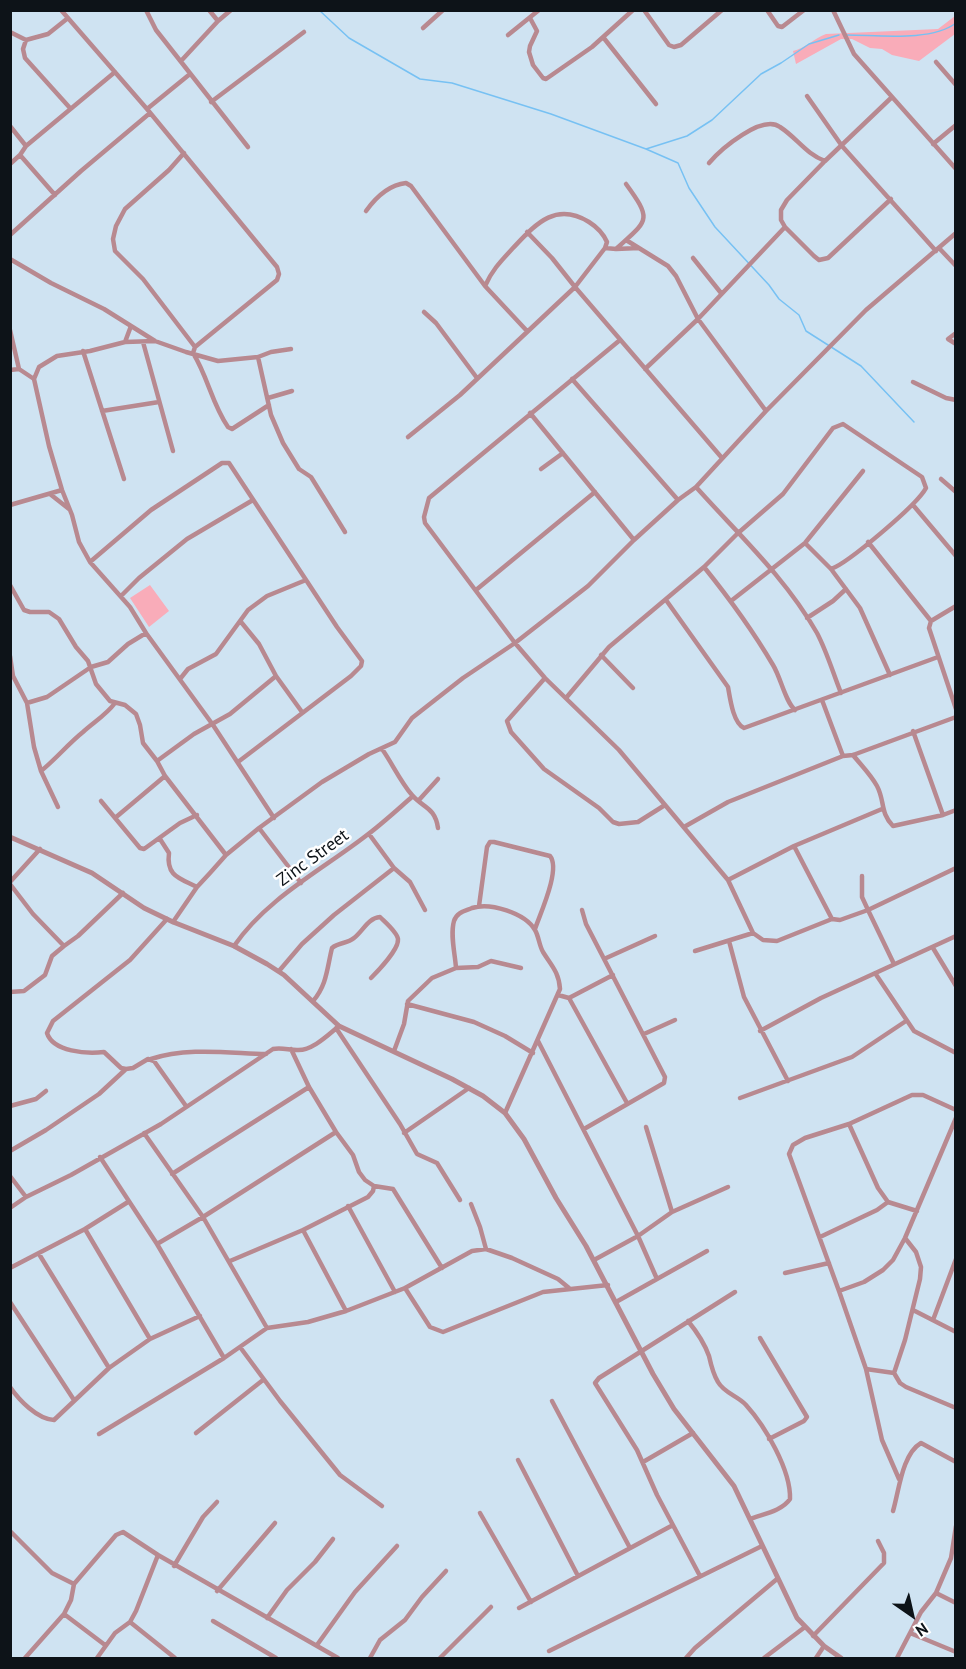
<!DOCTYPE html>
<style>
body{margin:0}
#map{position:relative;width:966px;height:1669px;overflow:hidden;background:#cfe3f2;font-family:"PT Sans",sans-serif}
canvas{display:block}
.frame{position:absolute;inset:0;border:12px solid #0d1318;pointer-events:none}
.north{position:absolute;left:882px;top:1585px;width:60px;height:60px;-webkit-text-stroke:4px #fff;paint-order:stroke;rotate:146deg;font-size:16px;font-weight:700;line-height:24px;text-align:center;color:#0d1318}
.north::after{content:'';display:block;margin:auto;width:21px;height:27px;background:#0d1318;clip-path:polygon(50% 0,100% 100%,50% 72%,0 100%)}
</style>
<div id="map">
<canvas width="966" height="1669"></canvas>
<div class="frame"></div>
<div class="north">N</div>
</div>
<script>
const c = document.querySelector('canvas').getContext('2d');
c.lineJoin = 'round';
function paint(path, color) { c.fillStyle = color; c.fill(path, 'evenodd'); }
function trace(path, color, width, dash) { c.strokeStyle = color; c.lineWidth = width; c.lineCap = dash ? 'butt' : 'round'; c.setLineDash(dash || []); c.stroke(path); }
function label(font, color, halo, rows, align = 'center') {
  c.font = font + ' "PT Sans",sans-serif'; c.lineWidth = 5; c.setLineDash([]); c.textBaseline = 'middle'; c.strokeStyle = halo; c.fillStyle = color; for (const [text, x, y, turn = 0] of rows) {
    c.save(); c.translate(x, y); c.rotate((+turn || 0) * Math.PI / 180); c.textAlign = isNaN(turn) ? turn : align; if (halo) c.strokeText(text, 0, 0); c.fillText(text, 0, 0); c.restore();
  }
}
const green = new Path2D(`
 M955 16V34L919 61 892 55 882 49 870 48 852 39H841L796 64 793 51C804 49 815 38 826 34L938 29Z
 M150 585 169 611 149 627 130 598Z`);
const stream = new Path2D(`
 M319 10 349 38 420 79 452 83 551 114 646 149 678 163 689 188 715 227 769 285 779 299 799 315 806 331 861 366 914 422
 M847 35C878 35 931 42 956 23
 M646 149 687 136 712 120 761 74 781 63 809 44 839 35`);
const minor = new Path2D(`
 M61 10 147 109 277 267 279 274 277 280 195 347 193 353C208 377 212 404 228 427L232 429 269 405
 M146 10 156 30 248 147
 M209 10 218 21
 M644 10 669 45 674 47 681 45 722 10
 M767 10 778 26 782 27 804 10
 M833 10 854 54 956 169
 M530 18 537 31 530 46 529 52 533 65 543 78 546 79 592 47 633 10
 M423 28 443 10
 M10 32 26 40 48 34 68 18
 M508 35 539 10
 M603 37 656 104
 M26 40 23 49 25 58 70 108
 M181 61 218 21 231 10
 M936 62 956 85
 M807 96 842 146 936 251
 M211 102 304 32
 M147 109 190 74
 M10 126 26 146
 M933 144 956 125
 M184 153 169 170 125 209 116 226 113 239 115 251 143 279 195 347
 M709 163C721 149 762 114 780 127 797 138 806 154 825 161
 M10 164 20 155
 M55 195 20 155 26 146 115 72
 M891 199 828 258 819 260 814 256 785 227 781 220V210L787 200 825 161 891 98
 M366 211C376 197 388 185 406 183L411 186 485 286 527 331
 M527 232 552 258 575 287 722 458
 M10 235 81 171 150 113
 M626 240 668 266 676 276 698 319 766 411
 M939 248 956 266
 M616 249 639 248
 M693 258 721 293
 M10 259 51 283 104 309 155 341 186 352 218 361 258 357 271 352 291 349
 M485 286C492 270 501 261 513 248 535 225 555 201 589 222 597 227 603 233 607 242L605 248
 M424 312 436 323 477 378
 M10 330 19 369
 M956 333 948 339 956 344
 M620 340 429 498 424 517 425 523 515 643 545 678 619 750 707 855 728 880 753 933 763 940 777 941 832 919 840 920 868 910 894 964
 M155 341 125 342 90 351 57 356 39 367 34 379 49 446 62 490 72 515 79 542 90 562 130 607 146 633 213 725 274 818
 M125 342 131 326
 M143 342 173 451
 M83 351 124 479
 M258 357 271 415 283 443 299 469 311 477 345 532
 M645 369 698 319 785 227
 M10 370 19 369 34 379
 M572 379 678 500
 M913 382 946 398 956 400
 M268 398 292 391
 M102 411 159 402
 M530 413 634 540
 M408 437 460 395 575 287 605 248 616 249C648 220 653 221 626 184
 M541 469 563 453
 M941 479 956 492
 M696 487C738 534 785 577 817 633 827 652 833 673 841 693
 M50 494 69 509
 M10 505 62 490
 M913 505 956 556
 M868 542 931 621 929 628 956 709
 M805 543 831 569 860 608 890 675
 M90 562 151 510 222 463H229L337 627 362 661 361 666 351 676 238 762
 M704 567C729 598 753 631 773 665 781 678 785 701 795 710
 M10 585 24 610 30 612H49L59 619 76 647 88 661 96 684 110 701 125 705 136 714 140 725 143 743 157 761 165 776 226 855
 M476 590 595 492
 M121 596 139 578 187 539 253 500
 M666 600 728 687C730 698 733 723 744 728L938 657
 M731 601 805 543 863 471
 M807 618 833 601 846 589
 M931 621 956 606
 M241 622 259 644 276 676 302 712
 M601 655 633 688
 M10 656 13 676 27 703 34 747 41 771 58 807
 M545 678 507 721 511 732 544 769 599 808 613 822 619 824 638 822 665 805
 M180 679 188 669 216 654 248 610 267 596 306 580
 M566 698 609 647 704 567 737 534 783 494 833 428 843 424 922 477 926 488C917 505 848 563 831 569
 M822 700 843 756
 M27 703 47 697 91 667 108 662 128 644 146 633
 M913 731 943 815
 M382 749C392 763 400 781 412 795 423 808 435 807 438 828
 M853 755C861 765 871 775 877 786 885 801 880 813 893 826L943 815 956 810
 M157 761 194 734 230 714 276 676
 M41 771C56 759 68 744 83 732 94 722 106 715 115 703
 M419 800 438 779
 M101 801 140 848 144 849 180 823 197 815
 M115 818 165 776
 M684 827 728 802 843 756 853 755 956 717
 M259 828 301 883
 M160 839 169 853C166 876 179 878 197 887
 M794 846 882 809
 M394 868 410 882 425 910
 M862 876V897L868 910 956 868
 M728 880 794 846 832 919
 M10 882 40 849
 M10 884 33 914 64 946 78 936 123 893
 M479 906 487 847 490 842H494L550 856C561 869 540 914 535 929
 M582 910 586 924 665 1077 664 1083 584 1129
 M173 922 197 887 210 873 226 855 259 828 322 782 369 754 395 742 412 718 463 678 515 643 588 586 634 540 678 500 696 487 766 411 866 310 956 233
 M729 941 744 997 788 1081
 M234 946C267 898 322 870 367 835 383 823 398 809 413 796
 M933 948 956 986
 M695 951 753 933
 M604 959 655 936
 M456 968 478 967 491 961 521 968
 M279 971 302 944 334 915 394 868 369 834
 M875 973 914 1031 956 1053
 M10 992 24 991 45 975 52 956 64 946
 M558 995 569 998 613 975
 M569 998 627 1103
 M313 1001C327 985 327 968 332 948 339 942 347 944 354 938 363 931 368 918 380 917 385 922 397 932 398 939 399 949 378 971 371 978
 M407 1004 474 1022 505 1036 533 1053
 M336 1028 400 1124 417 1154 437 1163 460 1200
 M760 1031 821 998 956 936
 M644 1034 675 1020
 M538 1041 638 1236 657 1279
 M291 1049 309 1087 336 1132 353 1155 359 1172 365 1180 374 1186 393 1189 442 1268
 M394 1051 404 1024 408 1001 432 978 456 968C455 953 450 935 454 921 457 912 465 911 472 908 490 902 525 913 535 930 539 937 539 945 543 952 551 965 559 972 560 989L505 1113
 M151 1059C187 1047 228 1053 266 1054
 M126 1069 121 1068 104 1052C87 1054 53 1052 47 1033L53 1021 130 960 167 919
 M740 1098 852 1057 906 1021
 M10 1106 36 1099 46 1091
 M849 1124 878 1188 888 1202 917 1211
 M646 1127 672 1212
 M144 1133 203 1217 267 1328
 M404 1133 469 1088
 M10 1151 46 1130 99 1094 126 1069 133 1068 148 1059 154 1061 186 1106
 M100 1157 157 1244 224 1358
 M172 1174 309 1087
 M10 1176 26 1197
 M128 1202 85 1229 150 1339
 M471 1204 480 1227 486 1249
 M348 1206 395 1292
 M10 1208 26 1197 71 1175 161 1124 273 1049C281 1047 289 1050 297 1050 312 1051 328 1035 339 1026
 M820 1237 877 1210 888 1202
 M157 1244 203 1217 336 1132
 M39 1254 109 1368
 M594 1260 638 1236 672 1212 728 1187
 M230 1261 303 1230
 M10 1268 85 1229
 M785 1273 829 1263
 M405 1288 430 1327 443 1332 543 1292 608 1285
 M839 1291 864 1282 883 1270 893 1260 905 1238 956 1118
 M10 1302 74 1400
 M616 1302 707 1251
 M913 1310 956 1332
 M346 1311 303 1230 368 1197 373 1191 374 1186
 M933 1320 956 1259
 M688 1321C697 1332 704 1342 709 1356 711 1365 713 1374 718 1382 724 1393 738 1396 746 1405 765 1426 791 1470 790 1499 782 1511 763 1514 750 1519
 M760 1338 807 1417 804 1421 769 1439
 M240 1347 280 1401 340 1475 382 1506
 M866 1369 894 1373 905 1340 920 1279 921 1267 916 1252 905 1238
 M894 1373 900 1383 906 1387 956 1408
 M10 1387C19 1400 37 1419 54 1420L109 1368 150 1339 200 1316
 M552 1401 630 1548
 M196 1433 263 1380
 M99 1434 224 1358 267 1328 308 1322 346 1311 405 1288 472 1251 486 1249 512 1258 558 1279 569 1288
 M518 1460 578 1576
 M643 1462 693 1433
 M899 1479 882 1440 866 1369 839 1291 789 1154 793 1145 805 1138 849 1124 912 1095H923L956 1110
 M893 1511C899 1491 902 1454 921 1443L956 1462
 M480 1513 531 1602
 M10 1531 52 1573 74 1584
 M158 1555 338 1658
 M174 1566 203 1517 217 1502
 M700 1576 657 1495 637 1450 595 1383 599 1378 735 1292
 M217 1591 275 1523
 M936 1593 956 1603
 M519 1608 673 1525
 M64 1614 105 1645
 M267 1618 287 1590 315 1562 333 1539
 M213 1621 276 1658
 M130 1622 175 1658
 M910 1633 956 1652
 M813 1636 884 1563V1553L878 1541
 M317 1645 355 1592 397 1546
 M549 1651 762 1546
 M25 1658 64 1614 71 1600 74 1584 116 1535 123 1532 158 1555 136 1611 130 1622 115 1633 97 1658
 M370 1658 380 1640 405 1620 422 1597 446 1571
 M440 1658 491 1607
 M686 1658 695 1648 777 1579
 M764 1658 805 1627
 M816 1658 824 1646
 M897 1658 921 1612 936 1593 951 1558 956 1526`);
const tertiary = new Path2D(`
 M10 837 92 873 144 908 173 922 234 946 267 964 284 975 339 1026 452 1079 483 1096 505 1113 524 1139 556 1198 586 1246 653 1374 674 1409 734 1486 797 1618 824 1646 841 1658`);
const streetNames = [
 ["Zinc Street",313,858,-36]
];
paint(green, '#f9acb9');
trace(stream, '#77c1f3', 1.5);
trace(minor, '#b88990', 4.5);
trace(tertiary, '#b88990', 5);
label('18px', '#0d1318', '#fff', streetNames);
</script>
